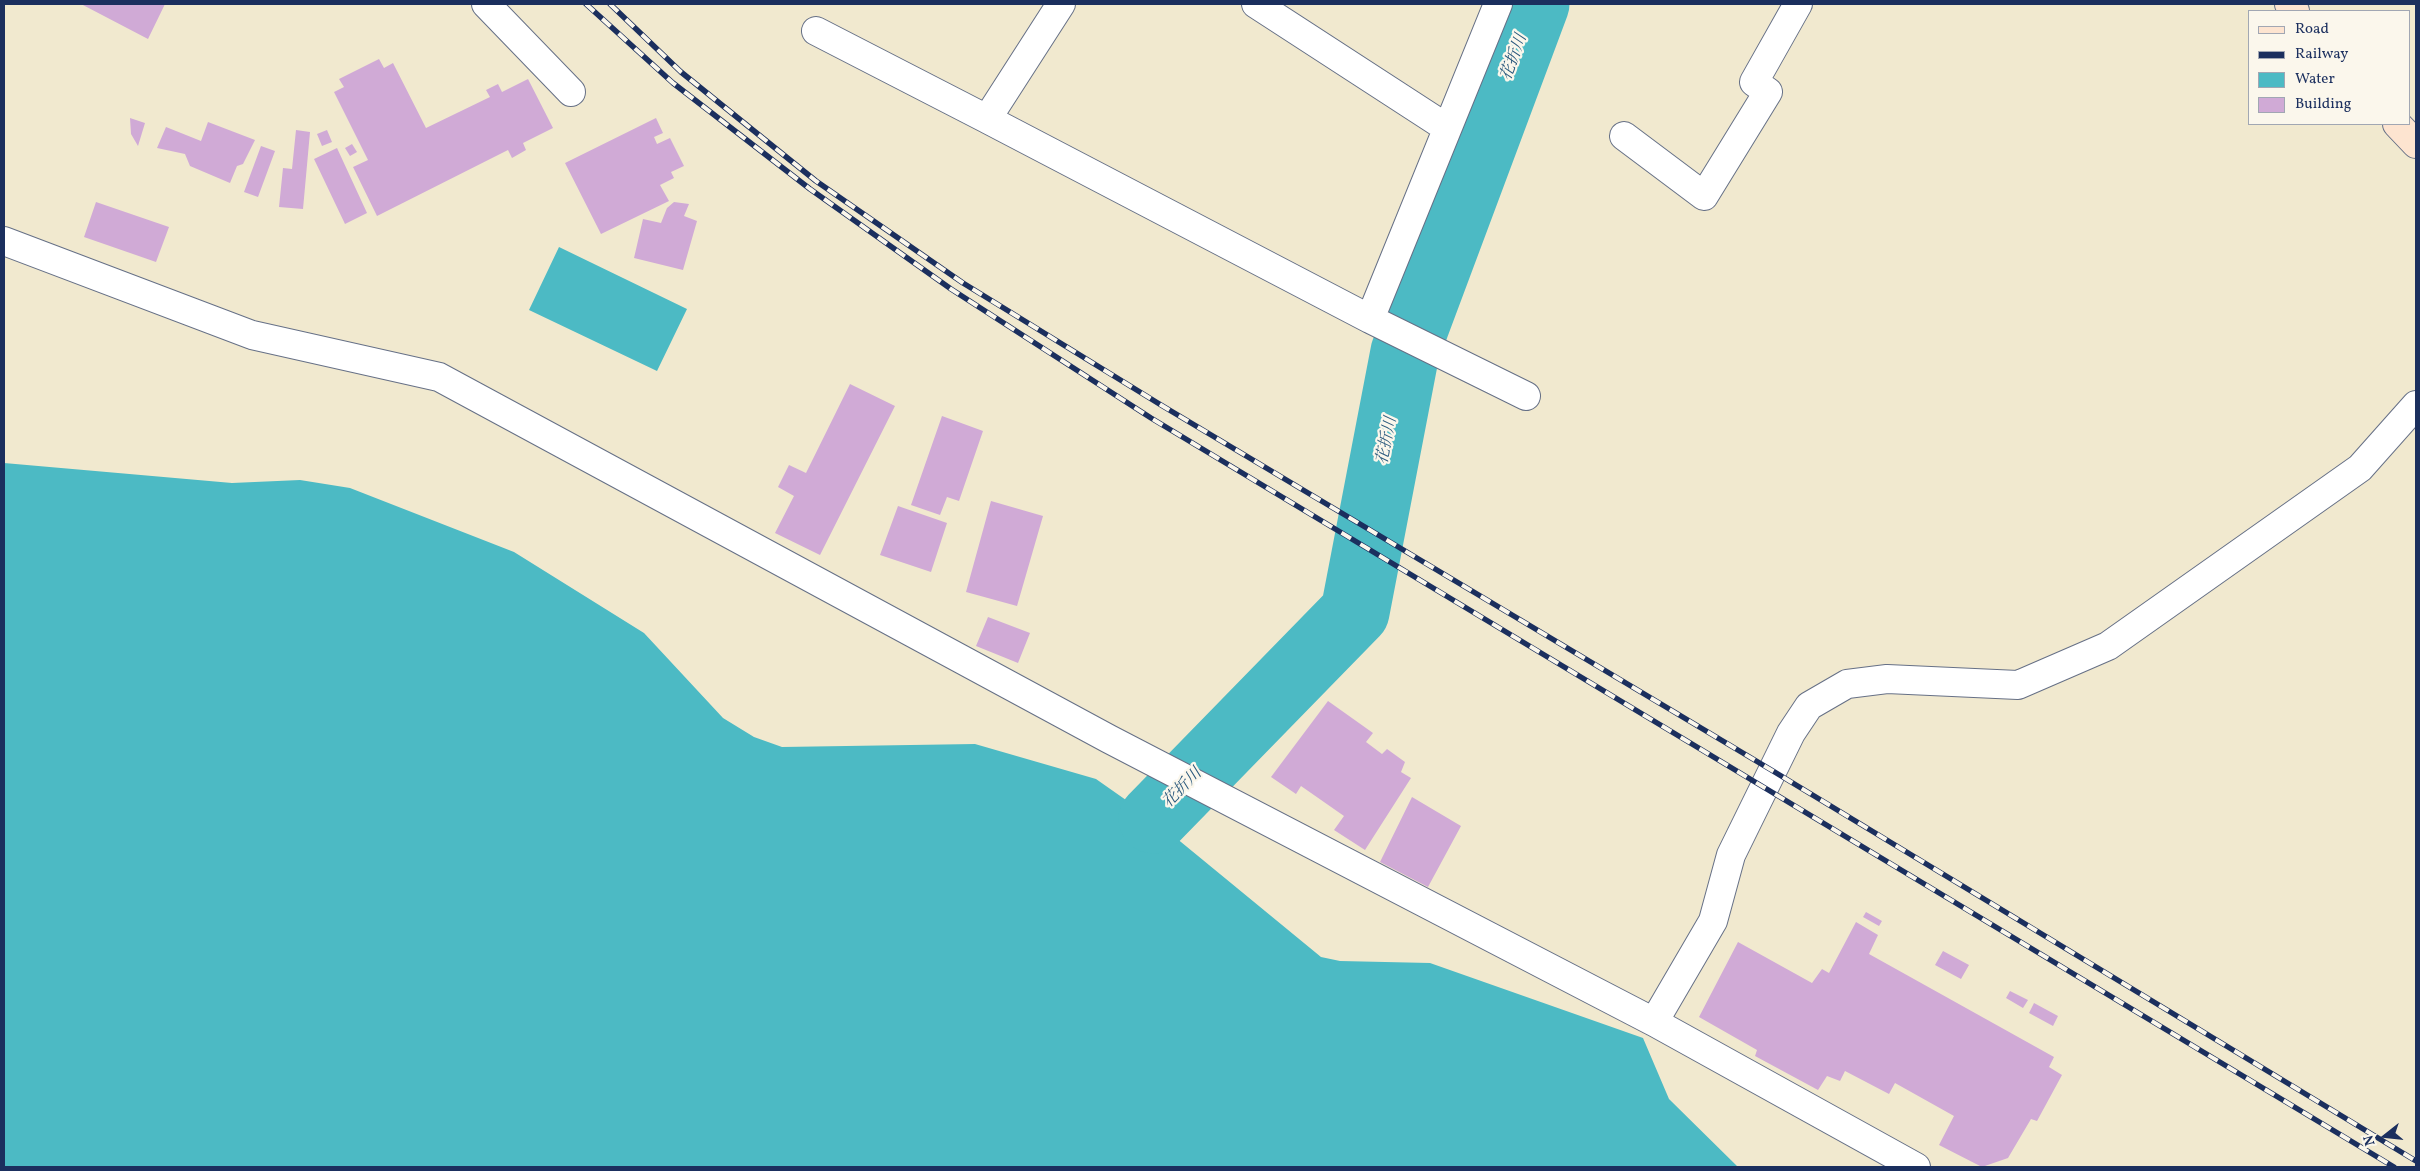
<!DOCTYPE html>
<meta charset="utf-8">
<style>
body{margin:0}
#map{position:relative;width:2420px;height:1171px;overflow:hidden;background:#f1e9cf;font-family:Vollkorn,serif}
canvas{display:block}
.frame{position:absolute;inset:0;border:5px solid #1b2f5e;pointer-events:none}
.legend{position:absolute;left:2248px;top:10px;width:162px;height:115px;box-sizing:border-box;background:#fbf7ec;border:1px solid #a1a7b3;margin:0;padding:6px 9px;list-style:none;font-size:15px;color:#1b2f5e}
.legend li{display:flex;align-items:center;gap:10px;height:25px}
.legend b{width:25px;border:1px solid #a1a7b3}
.north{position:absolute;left:2360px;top:1111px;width:50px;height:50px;-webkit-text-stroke:4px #fbf7ec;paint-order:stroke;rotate:254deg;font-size:14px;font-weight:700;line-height:20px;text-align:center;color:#1b2f5e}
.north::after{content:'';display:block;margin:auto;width:18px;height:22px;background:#1b2f5e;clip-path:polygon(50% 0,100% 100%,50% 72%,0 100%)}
</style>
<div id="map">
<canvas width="2420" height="1171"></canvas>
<div class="frame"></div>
<ul class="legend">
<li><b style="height:6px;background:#fde4d0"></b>Road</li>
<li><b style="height:6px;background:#1b2f5e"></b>Railway</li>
<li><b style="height:14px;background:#4cbac4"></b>Water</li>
<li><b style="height:14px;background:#d0aad6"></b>Building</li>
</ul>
<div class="north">N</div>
</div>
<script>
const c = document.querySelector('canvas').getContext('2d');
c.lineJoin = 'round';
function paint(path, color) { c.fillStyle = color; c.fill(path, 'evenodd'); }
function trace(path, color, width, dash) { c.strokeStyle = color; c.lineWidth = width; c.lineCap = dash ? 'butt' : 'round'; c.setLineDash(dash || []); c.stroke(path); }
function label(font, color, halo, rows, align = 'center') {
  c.font = font + ' Vollkorn,"Noto Serif JP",serif'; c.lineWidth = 4.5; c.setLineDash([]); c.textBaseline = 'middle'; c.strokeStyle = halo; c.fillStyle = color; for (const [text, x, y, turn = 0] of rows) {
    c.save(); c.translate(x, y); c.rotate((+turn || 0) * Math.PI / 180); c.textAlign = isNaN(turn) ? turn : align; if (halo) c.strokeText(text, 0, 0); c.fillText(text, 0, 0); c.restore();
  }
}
const water = new Path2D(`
 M559 247 687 309 657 371 529 310Z
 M4 463 232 483 300 480 350 488 514 552 644 633 723 718 754 737 782 747 975 744 1096 779 1153 819 1321 957 1340 961 1430 963 1643 1038 1669 1099 1738 1167H4Z`);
const river = new Path2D(`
 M1153 819 1355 612 1405 352 1535 4`);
const building = new Path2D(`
 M81 4H165L148 39Z
 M379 59 384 68 393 63 426 128 490 97 486 90 498 84 502 92 528 79 553 128 523 143 526 150 512 158 508 150 377 216 353 167 368 160 334 92 344 87 339 79Z
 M130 118 145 123 138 146 131 134Z
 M656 118 663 133 654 137 657 144 670 138 684 166 671 172 674 178 660 185 669 201 601 234 565 163Z
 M208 122 255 140 243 164 237 166 230 183 190 166 185 154 157 148 166 127 201 141Z
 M296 130 310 132 303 209 279 207 283 168 292 169Z
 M327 130 332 142 322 146 317 134Z
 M352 144 357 152 350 156 345 148Z
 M261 146 275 151 258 197 244 192Z
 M337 148 367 213 345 224 314 159Z
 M96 202 169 227 156 262 84 237Z
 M674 202 689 204 684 216 697 221 683 270 634 258 643 219 661 223 667 208Z
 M850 384 895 406 820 555 775 533 794 496 778 487 789 465 806 473Z
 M942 416 983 431 959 501 947 497 940 515 911 505Z
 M991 501 1043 516 1017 606 966 592Z
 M898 506 947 523 931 572 880 555Z
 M988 617 1030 633 1018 663 976 646Z
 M1328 701 1373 733 1366 742 1382 754 1387 749 1405 762 1401 772 1411 778 1365 850 1334 830 1344 816 1301 786 1296 794 1271 777Z
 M1412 797 1461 826 1428 887 1380 862Z
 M1866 912 1882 921 1879 926 1863 917Z
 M1856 922 1878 935 1869 954 2054 1057 2049 1067 2062 1075 2037 1121 2031 1119 2008 1158 1982 1167 1939 1145 1954 1116 1895 1083 1889 1094 1845 1071 1840 1081 1827 1076 1818 1090 1755 1056 1757 1050 1699 1017 1738 942 1812 983 1822 969 1829 973Z
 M1943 951 1969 965 1961 979 1935 965Z
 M2010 991 2028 1000 2023 1008 2006 998Z
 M2034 1003 2058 1016 2053 1026 2029 1013Z`);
const minor = new Path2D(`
 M486 4 571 92
 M1061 4 987 119 1370 319 1526 396
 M1256 4 1447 128
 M816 31 987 119
 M1624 136 1704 196 1768 92 1754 82 1798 4
 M4 241 252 335 439 377 1109 739 1654 1022 1916 1167
 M1370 319 1498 4
 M1654 1022 1713 921 1731 855 1791 733 1809 706 1847 684 1887 679 2018 685 2108 646 2360 468 2416 405`);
const secondary = new Path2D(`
 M2289 4 2295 11
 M2397 124 2416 144`);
const rail = new Path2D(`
 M586 4 673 83 810 189 951 289 1151 418 2394 1167
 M610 4 681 72 816 181 963 283 1161 405 1773 771 2416 1161`);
const waterNames = [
 ["花折川",1515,58,-70],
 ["花折川",1388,441,-79],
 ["花折川",1183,789,-46]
];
paint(water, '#4cbac4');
trace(river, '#4cbac4', 69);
paint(building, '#d0aad6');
trace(minor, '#667086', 30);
trace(secondary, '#667086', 30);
trace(minor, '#fff', 28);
trace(secondary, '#fde4d0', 28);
trace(rail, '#1b2f5e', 5.5);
trace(rail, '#fbf7ec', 4, [11]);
label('italic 16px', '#2a597d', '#fbf7ec', waterNames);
</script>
